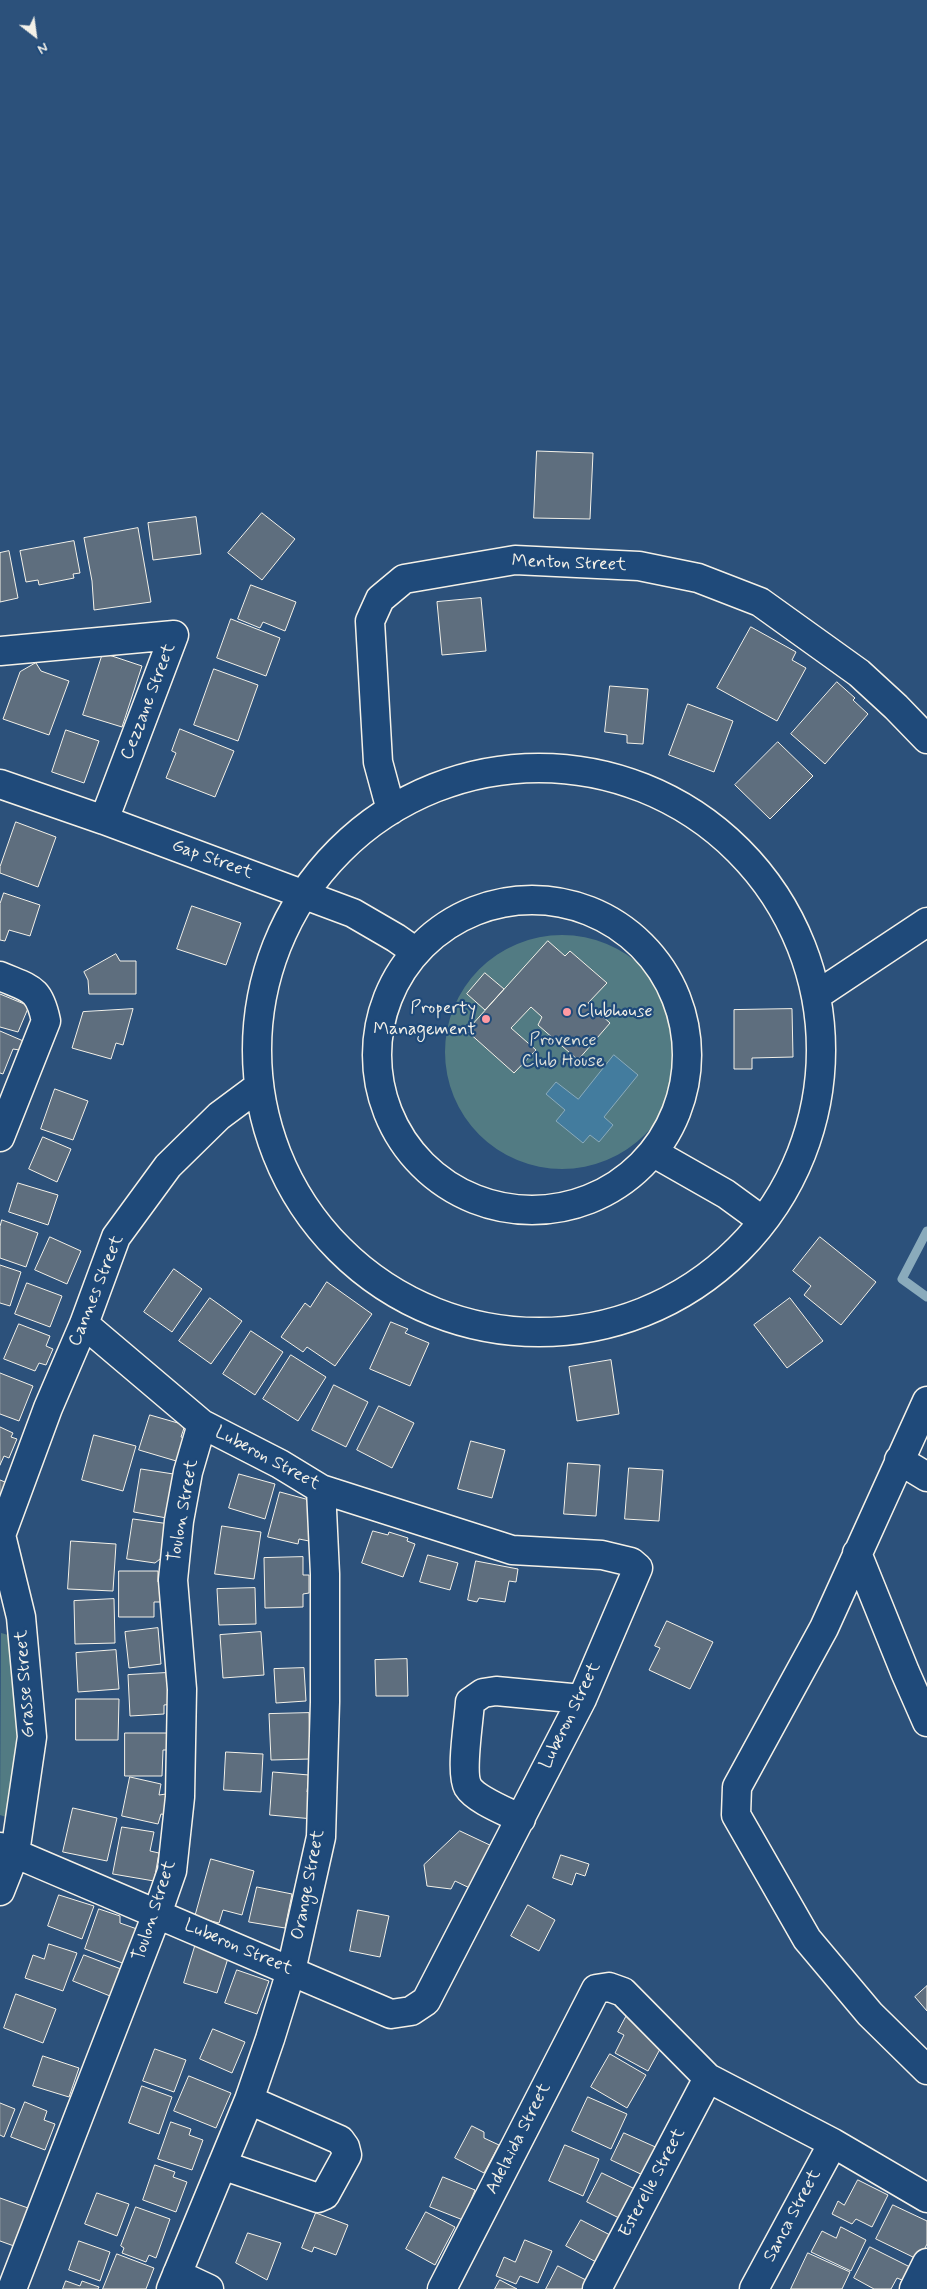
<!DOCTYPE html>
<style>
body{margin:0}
#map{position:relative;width:927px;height:2289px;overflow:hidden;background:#2c517b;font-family:Mynerve,sans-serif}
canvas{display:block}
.north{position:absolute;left:10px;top:10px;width:50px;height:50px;-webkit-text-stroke:4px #1f4a7a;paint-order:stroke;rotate:150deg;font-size:14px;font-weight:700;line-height:20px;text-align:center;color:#f4f1e8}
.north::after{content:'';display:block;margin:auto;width:18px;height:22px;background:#f4f1e8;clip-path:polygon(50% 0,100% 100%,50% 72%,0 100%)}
</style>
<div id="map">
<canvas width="927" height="2289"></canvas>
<div class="north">N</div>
</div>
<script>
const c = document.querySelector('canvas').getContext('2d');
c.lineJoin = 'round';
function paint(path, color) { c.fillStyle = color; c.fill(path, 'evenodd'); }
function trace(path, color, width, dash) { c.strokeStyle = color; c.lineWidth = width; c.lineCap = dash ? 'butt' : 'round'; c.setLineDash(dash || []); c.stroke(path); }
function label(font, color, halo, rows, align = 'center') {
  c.font = font + ' Mynerve,sans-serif'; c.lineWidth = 4.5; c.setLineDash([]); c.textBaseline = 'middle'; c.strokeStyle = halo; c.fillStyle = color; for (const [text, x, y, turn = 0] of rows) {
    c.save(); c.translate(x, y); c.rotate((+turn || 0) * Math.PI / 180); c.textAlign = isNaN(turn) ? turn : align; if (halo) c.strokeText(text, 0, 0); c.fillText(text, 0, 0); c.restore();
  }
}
const green = new Path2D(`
 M445 1052a117 117 0 1 1 234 0a117 117 0 1 1-234 0Z
 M1 1633 16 1637 22 1648 18 1810 6 1817 0 1815Z`);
const water = new Path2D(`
 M614 1055 638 1075 604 1117 613 1125 599 1142 590 1135 583 1143 556 1121 565 1110 546 1094 556 1082 578 1099Z`);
const stream = new Path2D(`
 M927 1231 902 1279 927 1297`);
const building = new Path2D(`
 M537 451 593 453 590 519 534 518Z
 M262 513 295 539 262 580 228 553Z
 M196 517 201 554 153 560 148 523Z
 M138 528 151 602 94 610 92 581 84 538Z
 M74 541 80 573 73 574 74 578 39 585 38 580 26 582 20 551Z
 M9 551 18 598 0 602V553Z
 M251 585 296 602 285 631 263 622 260 628 238 619Z
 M481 598 486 651 442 655 437 602Z
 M231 619 280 638 266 676 217 658Z
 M751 627 796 652 792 660 806 668 777 721 717 688Z
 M103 653 142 666 122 727 83 715Z
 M36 663 41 671 69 681 49 735 3 719 20 672Z
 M214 669 258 685 238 741 194 725Z
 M837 682 855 698 853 700 868 714 825 764 791 734Z
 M610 686 648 689 643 744 627 743V735L605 732Z
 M688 704 733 721 714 772 669 755Z
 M180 729 234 751 215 797 166 778 176 753 172 751Z
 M66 730 99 741 84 783 52 772Z
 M778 742 813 776 770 819 735 785Z
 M16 822 56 837 38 887 0 873V867Z
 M4 893 40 905 30 936 9 930 5 941 0 940V904Z
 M192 906 241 923 226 965 177 949Z
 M548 941 565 956 570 951 607 983 588 1003 610 1023 578 1060 538 1025 542 1017 531 1007 511 1028 536 1050 514 1073 467 1031Z
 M116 954 120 961H136V994H89L88 980 84 972Z
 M485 973 504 989 485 1010 467 994Z
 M0 994 29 1006 18 1032 0 1027Z
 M133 1009 123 1045 116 1043 111 1059 72 1048 83 1012Z
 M792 1009 793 1057 752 1058V1069H734V1010Z
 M0 1031 28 1043 26 1051 13 1049 3 1074 0 1073Z
 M55 1089 88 1101 73 1140 41 1129Z
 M43 1137 71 1149 57 1182 29 1169Z
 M18 1183 58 1195 48 1225 9 1212Z
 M2 1220 38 1233 26 1267 0 1258V1227Z
 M50 1237 81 1251 67 1284 35 1270Z
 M820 1237 876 1282 841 1325 804 1295 811 1286 793 1271Z
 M0 1265 21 1272 10 1306 0 1303Z
 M174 1269 202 1289 172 1332 144 1312Z
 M327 1282 372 1314 335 1366 307 1347 303 1352 281 1337 305 1303 310 1307Z
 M27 1283 62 1296 50 1327 15 1314Z
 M210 1298 242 1321 211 1364 179 1341Z
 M790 1298 823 1341 787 1368 754 1325Z
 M391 1322 408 1329 405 1333 429 1343 410 1386 370 1369Z
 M19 1324 50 1336 46 1346 53 1349 46 1365 39 1363 35 1371 4 1359Z
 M251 1331 283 1352 255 1395 223 1374Z
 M291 1355 326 1377 298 1421 263 1399Z
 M611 1360 619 1414 577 1421 569 1367Z
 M0 1373 33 1386 19 1421 0 1414Z
 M334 1385 368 1402 346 1447 312 1430Z
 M379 1406 414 1423 392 1468 357 1450Z
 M150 1415 185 1425 181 1437 190 1440 183 1463 139 1450Z
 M0 1427 13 1433 11 1437 17 1439 9 1458 4 1456 0 1465Z
 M94 1435 136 1446 123 1491 82 1480Z
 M471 1441 505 1450 492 1498 458 1489Z
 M568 1463 600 1465 596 1516 564 1514Z
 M629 1468 663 1470 659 1521 625 1519Z
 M141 1469 180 1475 172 1519 134 1512Z
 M239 1474 275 1484 265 1519 229 1508Z
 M0 1480 10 1484 0 1503Z
 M280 1492 313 1501 314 1519 309 1541 299 1539 298 1544 268 1537Z
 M133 1519 170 1524 165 1555 155 1563 127 1559Z
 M222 1526 261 1532 254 1579 215 1574Z
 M373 1531 388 1535 389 1532 408 1538 407 1541 415 1544 403 1577 362 1563Z
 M71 1541 116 1544 113 1591 68 1589Z
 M428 1555 458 1563 450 1590 420 1582Z
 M303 1557V1575H309V1593L303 1594V1607L265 1608 264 1558Z
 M476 1561 518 1569 516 1582 509 1581 505 1602 479 1598 477 1602 468 1600Z
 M119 1571H158V1582H163V1602H154V1617H119Z
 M255 1588 256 1624 219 1625 217 1589Z
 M114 1599 115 1643 75 1644 74 1601Z
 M667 1621 713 1642 690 1689 649 1670 660 1648 655 1646Z
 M158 1628 161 1664 129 1668 125 1632Z
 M261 1632 264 1675 223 1678 220 1635Z
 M116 1650 119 1689 78 1692 76 1653Z
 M407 1659 408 1696H376L375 1660Z
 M304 1668 306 1701 276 1703 274 1669Z
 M166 1673 167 1684 172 1687 173 1704 164 1705V1714L130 1716 128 1675Z
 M76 1699H119L118 1740H76Z
 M309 1713 310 1759 271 1760 269 1714Z
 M125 1733H173V1750H163L162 1776H125Z
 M226 1752 263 1754 261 1792 224 1790Z
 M273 1772 309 1775 307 1792H315L313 1819 270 1815Z
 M130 1777 161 1784 159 1795 173 1793 168 1815 161 1814 158 1824 122 1816Z
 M73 1808 117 1818 107 1861 63 1852Z
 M122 1827 154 1832 150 1851 159 1853 154 1881 113 1874Z
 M460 1831 494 1847 474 1890 455 1881 451 1889 427 1886 424 1865Z
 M561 1855 589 1864 585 1876 576 1873 572 1885 553 1878Z
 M211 1859 254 1871 242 1915 223 1910 219 1923 195 1917Z
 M257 1887 292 1894 285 1928 249 1922Z
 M59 1895 94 1906 82 1939 48 1926Z
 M528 1905 555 1920 539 1951 511 1936Z
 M99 1909 120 1916V1923L137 1929 125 1964 85 1949Z
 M358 1910 389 1916 380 1957 350 1951Z
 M196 1943 230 1952 217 1993 184 1983Z
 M49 1944 77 1953 63 1991 25 1978 33 1955 44 1959Z
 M84 1955 121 1969 110 1996 73 1981Z
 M237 1970 269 1981 257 2014 225 2003Z
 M927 1986V2011L915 1997Z
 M16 1994 56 2009 43 2043 4 2028Z
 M627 2015 665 2040 648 2071 615 2053 624 2035 618 2032Z
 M213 2029 245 2042 232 2073 200 2059Z
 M155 2049 186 2060 174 2092 143 2081Z
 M610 2054 646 2075 627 2108 591 2087Z
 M43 2056 79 2068 69 2097 33 2086Z
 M189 2076 231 2093 216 2128 174 2111Z
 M142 2086 172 2097 159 2134 129 2123Z
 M588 2097 627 2114 611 2149 572 2131Z
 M25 2102 47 2111 44 2120 55 2124 45 2150 11 2137Z
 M0 2103 15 2109 4 2137 0 2135Z
 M171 2122 191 2129 189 2135 203 2140 192 2170 158 2159Z
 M472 2126 484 2132V2138L499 2145 484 2173 455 2158Z
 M624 2133 660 2149 647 2177 611 2160Z
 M565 2145 599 2159 583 2196 549 2181Z
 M155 2165 175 2172 173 2177 187 2182 176 2212 143 2200Z
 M602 2173 635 2189 621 2219 587 2202Z
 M443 2177 475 2190 463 2220 430 2207Z
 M858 2180 888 2195 872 2227 856 2219 852 2224 832 2214 838 2201 844 2205Z
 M97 2193 129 2204 117 2236 85 2224Z
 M0 2198 28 2208 14 2246 0 2241Z
 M893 2205 927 2221V2244L919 2260 876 2239Z
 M136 2207 170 2219 156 2258 149 2255 146 2262 122 2253 124 2248 121 2246Z
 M426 2212 455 2227 435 2265 406 2249Z
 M316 2213 348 2225 336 2255 314 2247 312 2252 302 2248Z
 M581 2220 612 2236 598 2263 566 2246Z
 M841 2227 866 2240 851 2271 811 2252 822 2231 836 2238Z
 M248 2233 281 2243 267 2280 236 2263Z
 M525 2240 552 2251 538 2283 520 2276 516 2284 496 2276 504 2257 515 2262Z
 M79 2241 110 2252 100 2281 69 2270Z
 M870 2247 914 2269 907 2282 897 2278 891 2289H874L854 2278Z
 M808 2253 850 2272 842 2289H791Z
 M117 2254 154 2268 146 2289H103Z
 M558 2266 588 2281 583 2289H546Z
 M500 2280 517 2289H495Z
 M66 2281 80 2286 82 2281 99 2287 98 2289H63Z`);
const minor = new Path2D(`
 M0 651 174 635 104 820
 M257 1050a282 282 0 1 1 564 0a282 282 0 1 1-564 0Z
 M0 784 104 820 353 913 396 938 416 952
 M391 810 378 762 370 621 380 599 404 579 515 560 639 566 698 578 760 602 859 673 896 707 927 739
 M377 1055a155 155 0 1 1 310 0a155 155 0 1 1-310 0Z
 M0 976C30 989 39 987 46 1021L0 1137
 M817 995 927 922
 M654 1153 726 1194 763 1221
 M927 1401 824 1628 737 1787 736 1815 807 1939 870 2014 927 2070
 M899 1460 927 1477
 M0 1538 48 1408 84 1324 116 1237 168 1166 219 1116 258 1087
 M857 1553 905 1672 927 1722
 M521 1819C508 1812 476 1800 468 1787 460 1773 469 1720 470 1702L483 1693 496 1691 582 1699
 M0 1847 391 2014 411 2011 426 2001 582 1699 638 1568 631 1562 602 1555 512 1550 321 1489 280 1464 202 1424 84 1324
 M0 1891 15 1853 32 1737 21 1617 1 1535
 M222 2165 318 2198 325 2195 347 2155 345 2147 340 2140 249 2100
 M177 2274 209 2289
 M12 2289 157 1914 172 1871 180 1797 182 1689 173 1580 179 1521 188 1472 202 1424
 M171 2289 249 2100 270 2039 291 1971 321 1837 325 1702V1574L321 1489
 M442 2289 596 1989 609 1987 623 1992 708 2078 833 2143 927 2198
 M597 2289 708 2078
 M754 2289 833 2143
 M914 2289 927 2263`);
const markers = [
 [567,1012,5,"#ff9aa2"],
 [486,1019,5,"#ff9aa2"]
];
const streetNames = [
 ["Menton Street",569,564,2],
 ["Cezzane Street",149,702,-69],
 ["Gap Street",212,860,20],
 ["Cannes Street",97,1291,-68],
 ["Luberon Street",267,1459,28],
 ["Toulon Street",184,1511,-80],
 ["Grasse Street",26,1684,-94],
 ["Luberon Street",571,1716,-64],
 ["Orange Street",309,1885,-79],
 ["Toulon Street",155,1911,-72],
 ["Luberon Street",238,1948,23],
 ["Adelaida Street",519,2139,-63],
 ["Esterelle Street",653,2183,-62],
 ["Sanca Street",793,2216,-62]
];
const poiNames = [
 ["Property",476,1009],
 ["Management",476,1030],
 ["Clubhouse",577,1012,"left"]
];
const parkNames = [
 ["Provence",563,1041],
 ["Club House",563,1062]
];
paint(green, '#527b83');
paint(water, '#437c9e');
trace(water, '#8aabbc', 1);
trace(stream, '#8aabbc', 9);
paint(building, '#5e6e7e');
trace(building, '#f4f1e8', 1);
trace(minor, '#f4f1e8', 31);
trace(minor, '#1f4a7a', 28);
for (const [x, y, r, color] of markers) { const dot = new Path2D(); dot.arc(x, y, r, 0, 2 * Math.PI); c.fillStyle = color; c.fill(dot); trace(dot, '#1f4a7a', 2); }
label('18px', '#f4f1e8', '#1f4a7a', streetNames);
label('18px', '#f4f1e8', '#1f4a7a', poiNames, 'right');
label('18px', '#dcdfd9', '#1f4a7a', parkNames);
</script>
